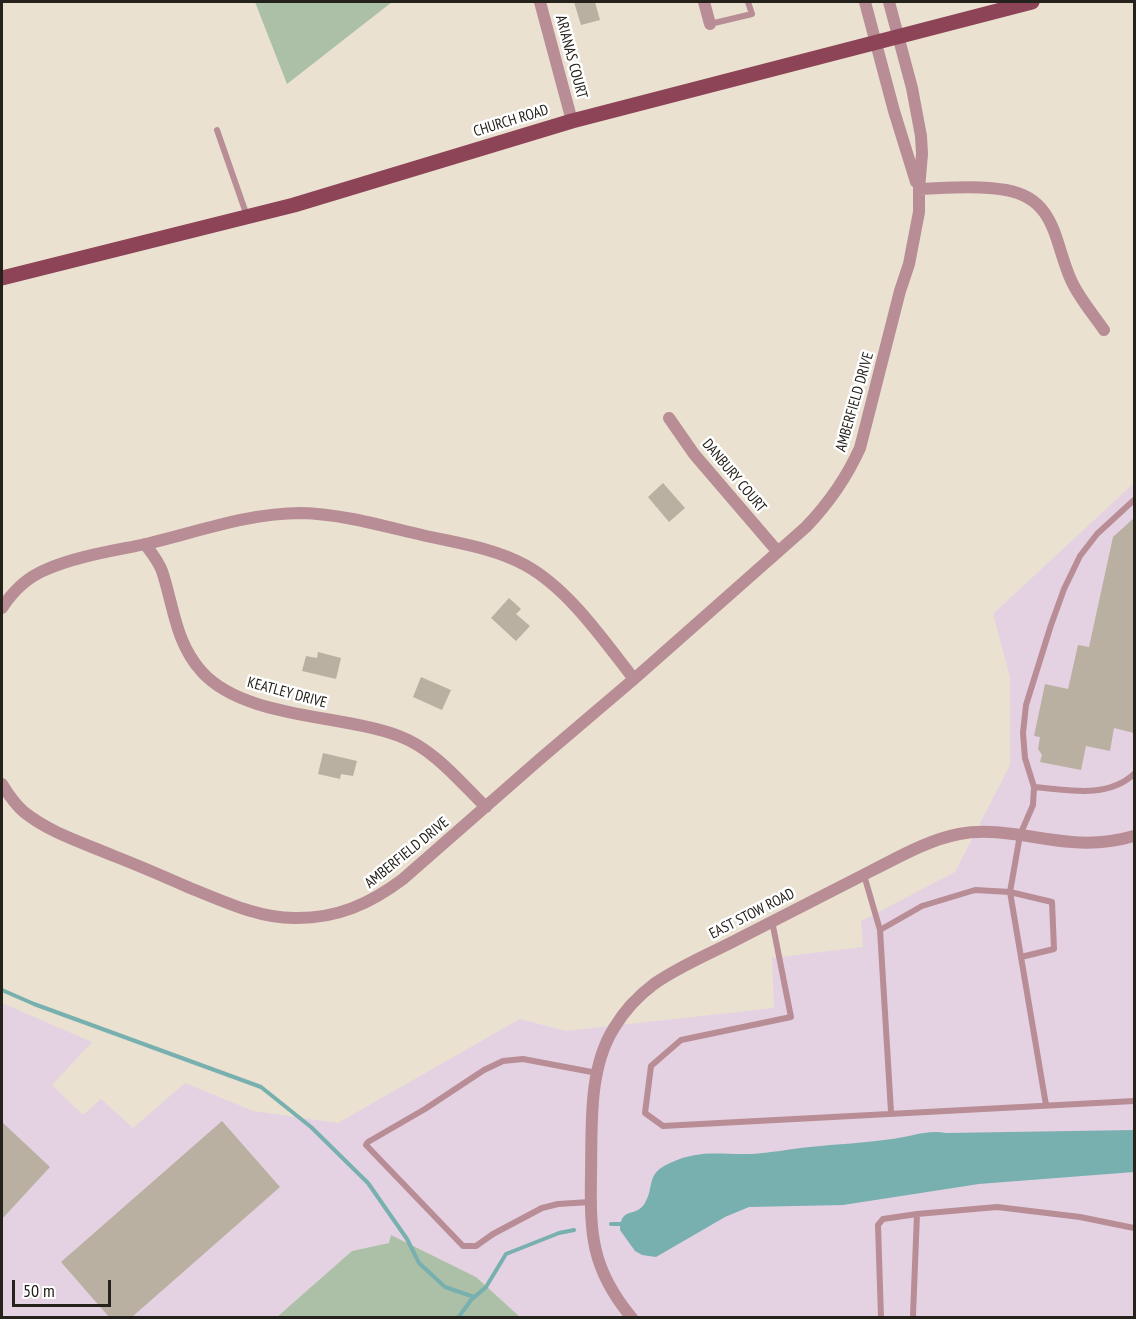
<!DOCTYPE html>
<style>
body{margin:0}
#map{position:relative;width:1136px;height:1319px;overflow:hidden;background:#eae1d1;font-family:"PT Sans Narrow",sans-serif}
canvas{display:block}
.frame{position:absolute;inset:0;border:3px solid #25211b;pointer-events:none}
.scale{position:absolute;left:12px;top:1280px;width:99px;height:27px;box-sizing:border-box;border:3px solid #25211b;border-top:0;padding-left:8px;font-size:18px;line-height:21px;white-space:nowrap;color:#25211b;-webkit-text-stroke:4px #fff;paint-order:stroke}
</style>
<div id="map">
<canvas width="1136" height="1319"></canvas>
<div class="frame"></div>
<div class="scale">50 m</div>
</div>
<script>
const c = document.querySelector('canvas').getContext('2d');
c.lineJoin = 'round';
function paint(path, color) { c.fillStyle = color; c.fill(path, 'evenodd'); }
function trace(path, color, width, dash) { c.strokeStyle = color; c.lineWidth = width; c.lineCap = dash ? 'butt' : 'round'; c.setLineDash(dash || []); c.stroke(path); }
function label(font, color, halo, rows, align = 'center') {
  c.font = font + ' "PT Sans Narrow",sans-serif'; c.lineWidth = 5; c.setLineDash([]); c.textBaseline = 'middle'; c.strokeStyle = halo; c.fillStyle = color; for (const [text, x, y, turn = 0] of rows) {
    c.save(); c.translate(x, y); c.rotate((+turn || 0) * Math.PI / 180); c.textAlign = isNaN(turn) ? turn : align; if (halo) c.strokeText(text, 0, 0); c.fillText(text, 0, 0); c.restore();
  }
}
const industrial = new Path2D(`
 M1134 483V1317H520L476 1277 391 1235 390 1243 352 1251 277 1317H2V1003L92 1042 52 1085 83 1115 101 1099 133 1128 185 1083 253 1111 338 1123 520 1019 566 1031 774 1008 772 958 863 947 861 921 955 872 1010 765V677L993 614Z`);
const green = new Path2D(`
 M255 2H392L287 84Z
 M391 1235 476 1277 520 1317H277L352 1251 389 1243Z`);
const water = new Path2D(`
 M1134 1130V1172L979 1184 843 1205 749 1207 725 1217 656 1257 642 1255 635 1251 620 1230C621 1205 635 1219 645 1203 655 1186 645 1174 670 1163 701 1149 719 1155 751 1154 770 1153 790 1149 810 1147 837 1144 865 1143 892 1139 909 1137 928 1129 946 1133Z`);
const stream = new Path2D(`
 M2 990 34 1004 261 1087 311 1127 368 1183 407 1239 419 1263 445 1287 474 1297
 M611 1224H624
 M458 1318 471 1300 486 1287 506 1254 559 1233 574 1230`);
const building = new Path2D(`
 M574 2H595L600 20 581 25Z
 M663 483 685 508 669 522 648 497Z
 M1134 518V733L1114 728 1110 751 1086 746 1081 770 1040 762 1042 755 1038 749 1040 737 1034 736 1045 684 1068 689 1078 645 1089 647 1113 537Z
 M509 598 521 609 516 614 530 626 516 641 491 618Z
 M318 652 341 658 336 679 302 671 306 656 317 658Z
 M421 677 451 690 442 710 413 697Z
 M323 753 357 761 353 776 341 774 340 779 318 774Z
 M222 1121 280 1187 132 1317H109L61 1262Z
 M2 1122 50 1167 2 1219Z`);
const lane = new Path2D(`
 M710 24 752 14 748 2
 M217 130 247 216
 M1034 787C1068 790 1107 799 1134 774
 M864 875 880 930 922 906 975 890 1010 892 1020 835 1033 805 1034 787 1025 758 1023 733 1026 705 1051 625 1064 589 1080 556 1097 534 1134 500
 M772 921 791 1017 681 1040 651 1066 645 1113 663 1126 1134 1101
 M880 930 891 1112
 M1021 957 1054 949 1052 902 1010 892 1046 1105
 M590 1202 558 1204 542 1208 493 1234 476 1246H463L366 1145 368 1142 425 1109 484 1070 503 1061 523 1059 597 1073
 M881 1318 878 1225 883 1219 917 1214
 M914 1318 913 1315 917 1214 997 1207 1080 1217 1134 1228`);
const street = new Path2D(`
 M540 2 572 121
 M704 2 710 24
 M865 2 894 111 916 182
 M919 189C947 188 977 185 1006 190 1057 199 1054 243 1071 280 1079 298 1093 314 1104 330
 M669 418 694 454 778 552
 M145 544C151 552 159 562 162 571 174 607 175 642 202 672 245 719 341 714 399 736 434 749 459 781 486 807
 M2 608C13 591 26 578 45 570 77 556 113 551 146 544 197 532 249 513 301 513 342 514 383 526 422 535 457 543 494 548 525 565 569 589 604 641 634 679
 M2 784C8 794 15 804 24 812 50 833 84 843 114 856 140 866 165 877 190 888 223 901 258 918 294 918 336 919 370 904 403 879L540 759 634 679 806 527C829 503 846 479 860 448L900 291 909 264 919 212V189L922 154 921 136 912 88 889 2
 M632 1318C591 1269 590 1234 591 1174 592 1127 588 1069 614 1028 624 1011 638 996 654 984 681 965 712 953 742 937 785 915 828 893 871 871 899 857 928 840 959 834 996 827 1034 839 1072 842 1094 844 1113 842 1134 836`);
const primary = new Path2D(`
 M2 278 294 205 572 121 1032 2`);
const streetNames = [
 ["ARIANAS COURT",571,57,75],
 ["CHURCH ROAD",511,121,-17],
 ["AMBERFIELD DRIVE",855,402,-74],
 ["DANBURY COURT",734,476,50],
 ["KEATLEY DRIVE",287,693,15],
 ["AMBERFIELD DRIVE",407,853,-39],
 ["EAST STOW ROAD",752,914,-27]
];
paint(industrial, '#e4d2e2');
paint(green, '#abc0a7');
paint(water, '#78b0b0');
trace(stream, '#78b0b0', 4);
paint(building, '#b9b0a1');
trace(lane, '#b88d95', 6);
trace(street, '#b88d95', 12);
trace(primary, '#8d4456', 15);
label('15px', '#25211b', '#fff', streetNames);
</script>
